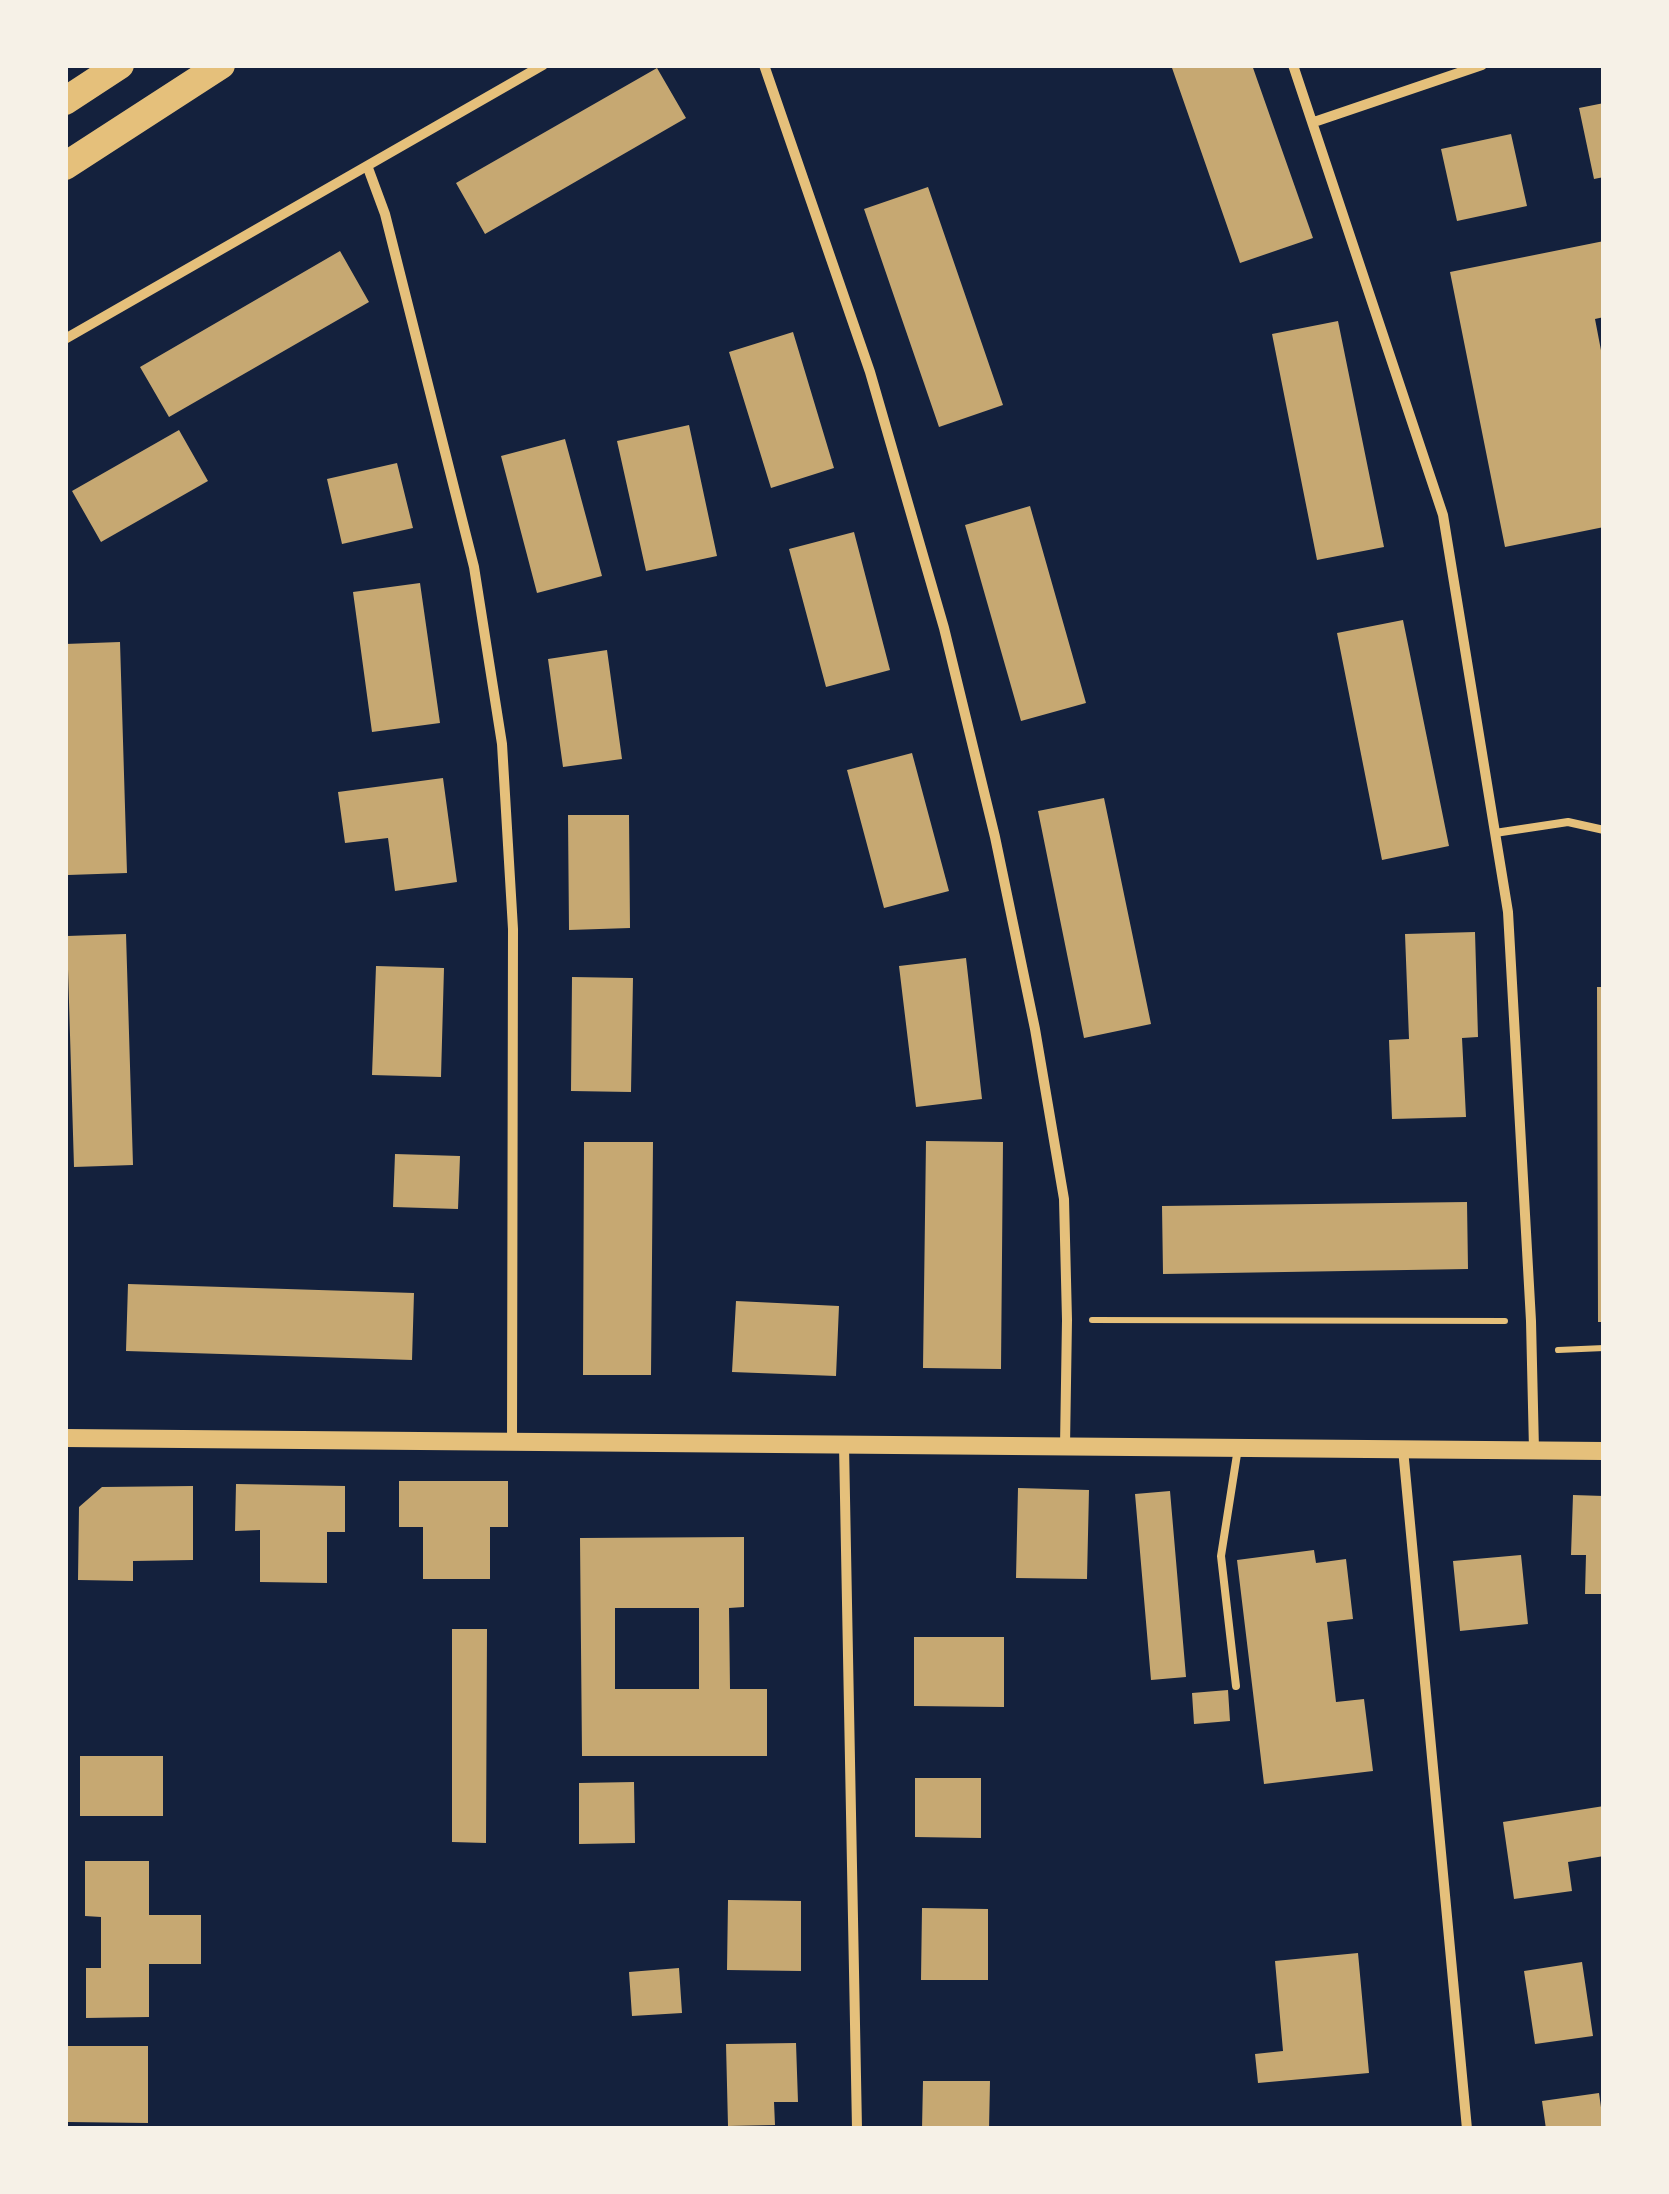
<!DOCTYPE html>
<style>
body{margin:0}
#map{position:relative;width:1669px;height:2194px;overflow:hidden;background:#14213d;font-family:Arial,sans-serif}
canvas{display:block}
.frame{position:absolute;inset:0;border:68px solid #f6f1e7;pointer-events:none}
</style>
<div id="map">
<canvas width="1669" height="2194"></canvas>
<div class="frame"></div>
</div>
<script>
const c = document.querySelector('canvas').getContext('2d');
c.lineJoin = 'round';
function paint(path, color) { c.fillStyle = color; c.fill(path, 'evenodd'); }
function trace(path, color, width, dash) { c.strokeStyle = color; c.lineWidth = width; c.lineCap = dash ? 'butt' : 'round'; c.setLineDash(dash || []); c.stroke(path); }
const building = new Path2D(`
 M1171 65H1252L1313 238 1240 263Z
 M657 68 686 118 485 234 456 183Z
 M1604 103V177L1594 179 1579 108Z
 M1511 134 1527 206 1457 221 1441 149Z
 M928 187 1003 405 939 427 864 209Z
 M1604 241V317L1595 319 1604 366V527L1505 547 1450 272Z
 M340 251 369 302 169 417 140 367Z
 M1338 321 1384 547 1317 560 1272 334Z
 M793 332 834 468 771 488 729 352Z
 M689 425 717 556 646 571 617 441Z
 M179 430 208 481 101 542 72 491Z
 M565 439 602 576 537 593 501 456Z
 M397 463 413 528 342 544 327 479Z
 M1030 506 1086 703 1021 721 965 525Z
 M854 532 890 670 826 687 789 549Z
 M420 583 440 723 372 732 353 592Z
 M1403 620 1449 846 1382 860 1337 633Z
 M120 642 127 873 68 875 65 644Z
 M607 650 622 759 563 767 548 659Z
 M912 753 949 891 884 908 847 770Z
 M443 778 457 882 395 891 388 838 345 843 338 792Z
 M1104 798 1151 1024 1084 1038 1038 811Z
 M568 815H629L630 928 569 930Z
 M1475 932 1478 1037 1462 1038 1466 1117 1392 1119 1389 1040 1409 1039 1405 934Z
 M126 934 133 1165 74 1167 67 936Z
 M966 958 982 1099 916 1107 899 966Z
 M376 966 444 968 441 1077 372 1075Z
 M572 977 633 978 631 1092 571 1091Z
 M1597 987H1604V1322H1598Z
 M926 1141 1003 1142 1001 1369 923 1368Z
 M584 1142H653L651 1375H583Z
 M395 1154 460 1156 458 1209 393 1207Z
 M1467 1202 1468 1269 1163 1274 1162 1206Z
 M128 1284 414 1293 412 1360 126 1351Z
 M736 1301 839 1306 836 1376 732 1372Z
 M399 1481H508V1527H490V1579H423V1527H399Z
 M236 1484 345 1486V1532H327V1583L260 1582V1530L235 1531Z
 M193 1486V1560L133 1561V1581L78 1580 79 1507 102 1487Z
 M1018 1488 1089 1490 1087 1579 1016 1578Z
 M1170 1491 1186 1677 1151 1680 1135 1494Z
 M1573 1495 1604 1496V1594H1585L1586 1555H1571Z
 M744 1537V1607L729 1608 730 1689H767V1756H582L580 1538ZM615 1608H699V1689H615Z
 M1314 1550 1316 1563 1346 1559 1353 1619 1327 1622 1336 1702 1364 1699 1373 1771 1264 1784 1237 1560Z
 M1521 1555 1528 1624 1460 1631 1453 1561Z
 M452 1629H487L486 1843 452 1842Z
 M914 1637H1004V1707L914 1706Z
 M1228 1690 1230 1721 1194 1724 1192 1693Z
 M80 1756H163V1816H80Z
 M915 1778H981V1838L915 1837Z
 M634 1782 635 1843 579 1844V1783Z
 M1604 1806V1856L1568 1862 1572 1891 1514 1899 1503 1822Z
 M85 1861H149V1915H201V1964H149V2017L86 2018V1968H101V1917L85 1916Z
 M728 1900 801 1901V1971L727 1970Z
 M922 1908 988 1909V1980H921Z
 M1358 1953 1369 2073 1258 2083 1255 2054 1283 2051 1275 1961Z
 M1582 1962 1593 2036 1535 2044 1524 1971Z
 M679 1968 682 2013 632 2016 629 1972Z
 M796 2043 798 2102H774L775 2125 728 2126 726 2044Z
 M68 2046H148V2123L68 2122Z
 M923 2081H990L989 2129H922Z
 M1599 2093 1604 2129H1546L1542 2101Z`);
const path = new Path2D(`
 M1092 1320 1505 1321
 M1558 1350 1604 1348`);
const service = new Path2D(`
 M1495 833 1568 822 1604 830
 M1236 1686 1221 1556 1238 1448`);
const minor = new Path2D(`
 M764 65 870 372 944 628 995 837 1035 1029 1064 1199 1067 1320 1065 1446
 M1293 65 1443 515 1508 912 1531 1321 1534 1450
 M1314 122 1482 65
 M368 168 385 214 474 567 502 744 513 929 512 1442
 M65 339 543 65
 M844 1445 857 2129
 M1403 1449 1467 2129`);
const tertiary = new Path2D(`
 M65 1438 1604 1451`);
const trunk = new Path2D(`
 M65 101 120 65
 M65 166 221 65`);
paint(building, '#c6a872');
trace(path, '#e5c07b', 6);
trace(service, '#e5c07b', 8);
trace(minor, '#e5c07b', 10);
trace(tertiary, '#e5c07b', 18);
trace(trunk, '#e5c07b', 28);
</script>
